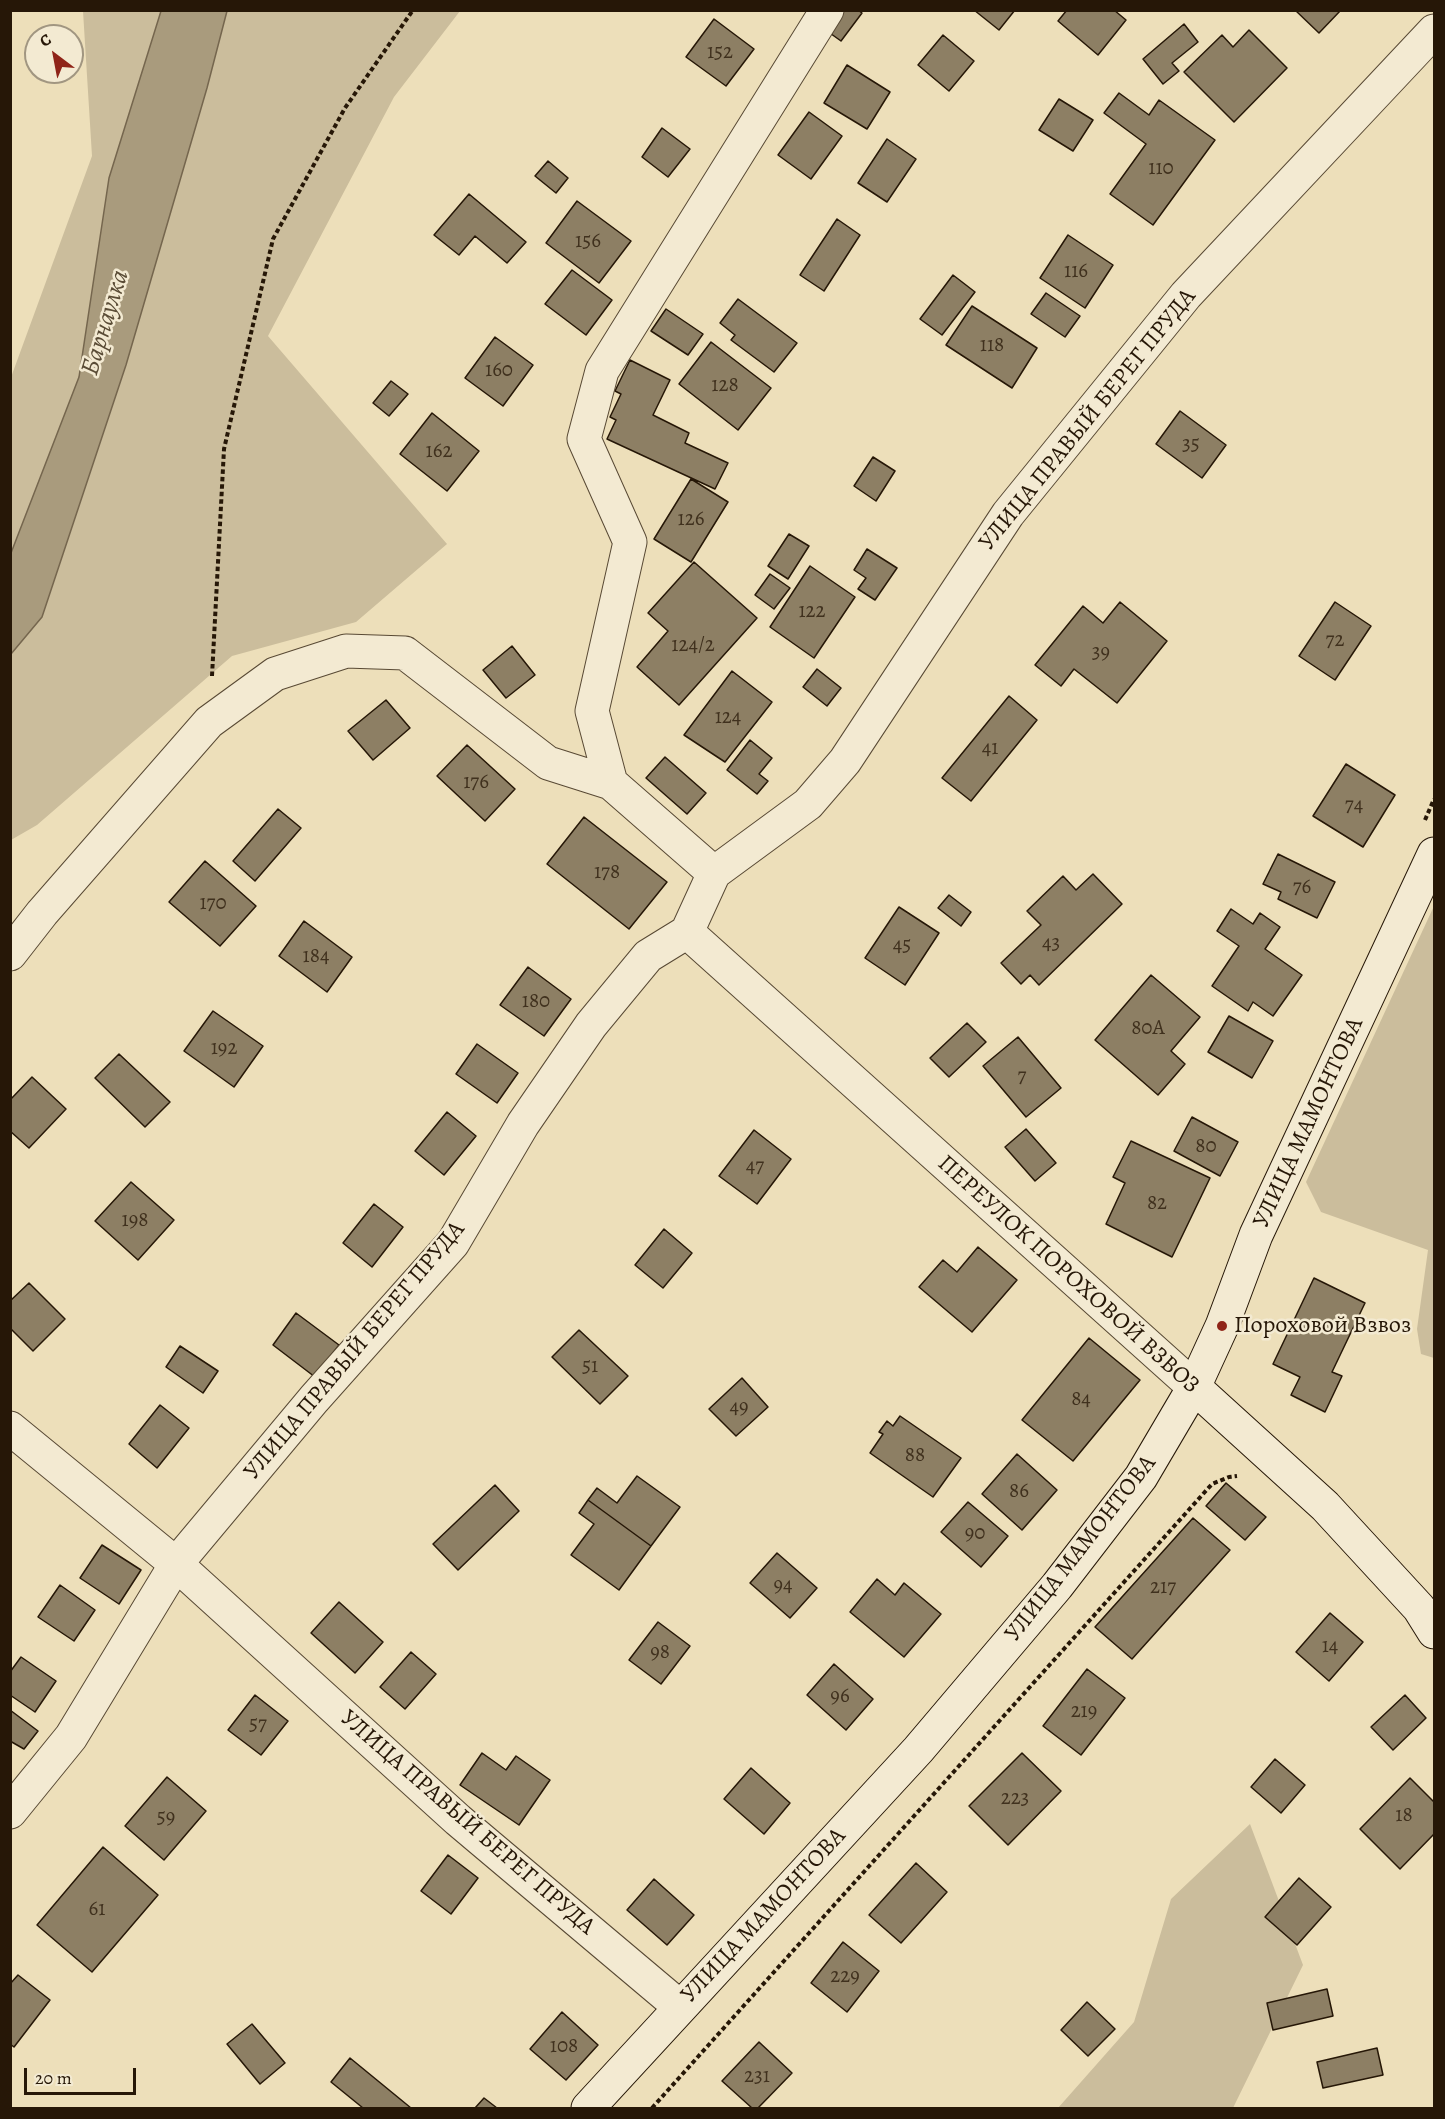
<!DOCTYPE html>
<meta charset="utf-8">
<style>
body{margin:0}
#map{position:relative;width:1445px;height:2119px;overflow:hidden;background:#eddfba;font-family:Alegreya,serif}
canvas{display:block}
.frame{position:absolute;inset:0;border:12px solid #261707;pointer-events:none}
.north{position:absolute;left:24px;top:24px;width:60px;height:60px;box-sizing:border-box;background:#f3ead2;border:2px solid #a19681;border-radius:50%;rotate:328deg;font-size:16px;font-weight:700;line-height:24px;text-align:center;color:#261707}
.north::after{content:'';display:block;margin:auto;width:21px;height:27px;background:#8f2418;clip-path:polygon(50% 0,100% 100%,50% 72%,0 100%)}
.scale{position:absolute;left:24px;top:2068px;width:112px;height:27px;box-sizing:border-box;border:3px solid #261707;border-top:0;padding-left:8px;font-size:18px;line-height:21px;white-space:nowrap;color:#261707;-webkit-text-stroke:4px #f3ead2;paint-order:stroke}
</style>
<div id="map">
<canvas width="1445" height="2119"></canvas>
<div class="frame"></div>
<div class="north">С</div>
<div class="scale">20 m</div>
</div>
<script>
const c = document.querySelector('canvas').getContext('2d');
c.lineJoin = 'round';
function paint(path, color) { c.fillStyle = color; c.fill(path, 'evenodd'); }
function trace(path, color, width, dash) { c.strokeStyle = color; c.lineWidth = width; c.lineCap = dash ? 'butt' : 'round'; c.setLineDash(dash || []); c.stroke(path); }
function label(font, color, halo, rows, align = 'center') {
  c.font = font + ' Alegreya,serif'; c.lineWidth = 5; c.setLineDash([]); c.textBaseline = 'middle'; c.strokeStyle = halo; c.fillStyle = color; for (const [text, x, y, turn = 0] of rows) {
    c.save(); c.translate(x, y); c.rotate((+turn || 0) * Math.PI / 180); c.textAlign = isNaN(turn) ? turn : align; if (halo) c.strokeText(text, 0, 0); c.fillText(text, 0, 0); c.restore();
  }
}
const green = new Path2D(`
 M83 11H460L394 97 268 336 447 544 356 622 232 656 37 825 11 840 10 380 92 156Z
 M1434 906V1358L1421 1354 1417 1329 1428 1250 1321 1212 1306 1182Z
 M1250 1824 1303 1965 1233 2108H1058L1134 2022 1171 1899Z`);
const water = new Path2D(`
 M161 11H227L207 88 126 365 42 617 11 654V553L79 377 109 178Z`);
const building = new Path2D(`
 M842 10H858L862 13 841 41 827 31Z
 M974 10H1015L999 30Z
 M1067 10H1114L1126 20 1098 55 1058 21Z
 M1295 10H1341L1319 33Z
 M714 19 754 49 726 86 686 57Z
 M1184 24 1198 42 1172 63 1179 71 1163 84 1143 59Z
 M1249 30 1287 68 1234 122 1184 72 1222 35 1233 47Z
 M943 35 974 61 949 91 918 65Z
 M847 65 890 92 867 129 824 103Z
 M1119 93 1149 115 1159 100 1215 140 1153 225 1110 194 1146 144 1104 113Z
 M1059 99 1093 120 1073 151 1039 130Z
 M809 112 842 136 811 179 778 155Z
 M662 128 690 149 668 177 642 157Z
 M887 139 916 159 887 202 858 183Z
 M548 161 568 178 556 193 535 176Z
 M469 194 526 242 507 263 475 236 459 255 434 235Z
 M577 201 631 241 599 283 546 243Z
 M837 219 860 235 824 291 800 275Z
 M1068 235 1113 265 1085 308 1040 278Z
 M572 270 612 300 586 335 545 304Z
 M953 275 975 292 942 335 920 319Z
 M1046 293 1080 316 1065 337 1031 314Z
 M738 299 797 343 774 372 731 340 735 335 720 323Z
 M972 306 1037 348 1012 388 946 345Z
 M666 309 703 334 688 355 651 331Z
 M495 337 533 365 503 406 465 378Z
 M711 342 771 388 738 430 679 384Z
 M630 360 670 380 653 415 689 433 685 443 728 463 715 489 607 439 616 420 610 417 621 394 615 391Z
 M391 381 408 394 389 416 373 403Z
 M1180 411 1226 445 1202 478 1156 444Z
 M432 413 479 451 447 491 400 454Z
 M873 457 895 471 876 501 854 486Z
 M691 479 728 502 691 562 654 539Z
 M789 534 809 546 788 579 768 566Z
 M867 549 897 568 875 600 858 589 866 578 854 570Z
 M694 562 757 618 679 705 637 667 668 631 648 613Z
 M810 566 855 597 814 658 770 627Z
 M770 574 790 588 774 609 755 595Z
 M1120 602 1167 641 1117 703 1074 669 1061 686 1035 665 1083 606 1103 623Z
 M1335 602 1371 626 1335 680 1299 656Z
 M512 646 535 675 506 698 483 670Z
 M817 669 841 688 827 706 803 687Z
 M732 671 772 702 725 762 684 735Z
 M1009 696 1037 720 971 801 942 778Z
 M386 700 410 728 373 760 348 731Z
 M750 740 772 758 759 774 768 781 757 794 727 770Z
 M467 745 515 789 485 821 437 776Z
 M665 757 706 793 687 814 646 778Z
 M1346 764 1395 795 1363 847 1313 816Z
 M278 809 301 828 255 881 233 861Z
 M584 817 667 882 629 929 547 864Z
 M1278 854 1335 882 1317 918 1278 899 1281 892 1263 884Z
 M205 861 256 906 220 946 169 902Z
 M1093 874 1122 904 1039 985 1030 975 1021 984 1001 963 1041 925 1027 911 1063 876 1076 890Z
 M949 895 971 912 961 926 938 908Z
 M899 907 939 933 905 985 865 958Z
 M1231 909 1253 924 1260 913 1280 927 1265 949 1302 975 1273 1016 1253 1002 1248 1011 1212 986 1239 946 1217 931Z
 M304 921 352 957 327 992 279 956Z
 M528 967 571 999 544 1036 500 1005Z
 M1151 975 1200 1017 1171 1051 1185 1064 1158 1095 1095 1040Z
 M213 1011 263 1046 234 1087 184 1051Z
 M1229 1016 1273 1041 1252 1078 1208 1052Z
 M967 1023 986 1042 949 1077 930 1058Z
 M1018 1037 1061 1088 1026 1117 983 1066Z
 M477 1044 518 1073 497 1103 456 1074Z
 M119 1054 170 1102 145 1127 95 1078Z
 M32 1077 66 1109 29 1148 10 1131V1100Z
 M447 1112 476 1136 444 1175 415 1151Z
 M1192 1117 1238 1142 1220 1176 1174 1151Z
 M1026 1129 1056 1163 1035 1181 1005 1147Z
 M754 1130 791 1159 757 1204 719 1176Z
 M1131 1141 1210 1178 1172 1257 1106 1224 1125 1183 1113 1177Z
 M131 1182 174 1220 138 1260 95 1221Z
 M374 1204 403 1227 372 1267 343 1243Z
 M664 1229 692 1253 663 1288 635 1265Z
 M978 1247 1017 1280 972 1332 919 1287 943 1260 957 1272Z
 M1314 1278 1365 1303 1332 1372 1342 1376 1325 1412 1291 1395 1300 1377 1273 1364Z
 M29 1283 65 1319 33 1351 10 1328V1301Z
 M296 1313 339 1345 315 1377 273 1345Z
 M579 1330 628 1376 600 1404 552 1357Z
 M1089 1338 1140 1380 1073 1461 1022 1420Z
 M180 1346 218 1371 203 1393 166 1367Z
 M742 1378 768 1407 736 1436 709 1409Z
 M160 1405 189 1428 157 1468 129 1444Z
 M900 1416 961 1458 933 1497 870 1453 883 1434 879 1432 887 1421 893 1426Z
 M1017 1454 1057 1490 1022 1530 982 1494Z
 M637 1476 680 1507 651 1546 588 1500 597 1488 617 1503Z
 M1226 1483 1266 1517 1245 1540 1206 1506Z
 M495 1485 519 1511 458 1570 433 1544Z
 M588 1500 651 1546 619 1590 571 1555 594 1524 579 1513Z
 M968 1502 1008 1536 981 1567 941 1532Z
 M1193 1518 1230 1550 1132 1659 1095 1627Z
 M102 1545 141 1570 119 1604 80 1578Z
 M777 1553 817 1588 790 1618 750 1583Z
 M877 1579 895 1595 904 1583 941 1614 904 1657 850 1612Z
 M60 1585 95 1610 74 1641 38 1617Z
 M339 1602 383 1642 355 1673 311 1633Z
 M1330 1613 1363 1642 1329 1681 1296 1652Z
 M658 1622 690 1646 661 1684 629 1660Z
 M411 1652 436 1674 405 1709 380 1687Z
 M21 1657 56 1681 35 1712 10 1695V1672Z
 M834 1664 873 1699 846 1730 807 1695Z
 M1087 1669 1125 1698 1081 1755 1043 1726Z
 M255 1695 288 1721 261 1755 228 1730Z
 M1405 1695 1426 1718 1393 1750 1371 1727Z
 M10 1710 38 1731 24 1749 10 1741Z
 M482 1753 506 1770 516 1756 550 1780 519 1825 460 1785Z
 M1022 1753 1061 1791 1008 1845 969 1806Z
 M1275 1759 1305 1785 1281 1813 1251 1787Z
 M751 1768 790 1803 764 1834 724 1799Z
 M167 1777 206 1811 164 1860 125 1826Z
 M1410 1778 1434 1802V1834L1400 1869 1360 1829Z
 M103 1847 158 1895 92 1972 37 1925Z
 M448 1855 478 1878 451 1914 421 1891Z
 M916 1863 947 1892 901 1943 869 1915Z
 M1299 1878 1331 1907 1297 1945 1265 1917Z
 M654 1879 694 1915 667 1945 627 1910Z
 M843 1942 879 1971 847 2012 811 1983Z
 M18 1975 50 2000 14 2047 10 2044V1984Z
 M1327 1989 1333 2016 1273 2030 1267 2003Z
 M1087 2002 1115 2029 1088 2056 1061 2030Z
 M562 2012 598 2045 566 2080 530 2049Z
 M252 2024 285 2063 260 2084 227 2044Z
 M759 2042 792 2073 758 2108H752L722 2081Z
 M1377 2048 1383 2075 1323 2088 1317 2062Z
 M350 2058 411 2108H363L331 2082Z
 M484 2098 497 2108H475Z`);
const path = new Path2D(`
 M212 676 224 449 273 239 345 108 413 10
 M1425 820 1434 799
 M652 2108 1212 1484 1229 1477 1237 1476`);
const street = new Path2D(`
 M611 783 592 711 630 542 584 439 602 371 827 10
 M687 932 1194 1387
 M10 954 42 913 209 722 275 674 346 651 405 653 548 763 611 783 714 873
 M10 1428 176 1564 458 1820 680 2007
 M10 1812 71 1737 176 1564 314 1399 453 1243 523 1124 591 1025 648 956 687 932 714 873 808 804 845 761 1008 514 1186 295 1434 31`);
const secondary = new Path2D(`
 M1194 1387 1325 1506 1419 1608 1434 1632
 M588 2108 918 1750 1057 1586 1141 1477 1194 1387 1222 1326 1256 1235 1434 854`);
const markers = [
 [1222,1326,6,"#8f2418"]
];
const numberNames = [
 ["152",720,53],
 ["110",1161,169],
 ["156",588,242],
 ["116",1076,272],
 ["118",992,346],
 ["160",499,371],
 ["128",725,386],
 ["35",1191,445],
 ["162",439,452],
 ["126",691,520],
 ["122",812,612],
 ["72",1335,641],
 ["124/2",693,646],
 ["39",1101,653],
 ["124",728,718],
 ["41",990,749],
 ["176",476,783],
 ["74",1354,806],
 ["178",607,873],
 ["76",1302,888],
 ["170",213,904],
 ["43",1051,944],
 ["45",902,946],
 ["184",316,957],
 ["180",536,1002],
 ["80А",1148,1029],
 ["192",224,1049],
 ["7",1022,1077],
 ["80",1206,1147],
 ["47",755,1167],
 ["82",1157,1204],
 ["198",135,1221],
 ["51",590,1367],
 ["84",1081,1400],
 ["49",739,1408],
 ["88",915,1456],
 ["86",1019,1492],
 ["90",975,1534],
 ["94",783,1586],
 ["217",1163,1588],
 ["14",1330,1647],
 ["98",660,1653],
 ["96",840,1697],
 ["219",1084,1712],
 ["57",258,1725],
 ["223",1015,1799],
 ["18",1404,1816],
 ["59",166,1818],
 ["61",97,1910],
 ["229",845,1977],
 ["108",564,2047],
 ["231",757,2077]
];
const streetNames = [
 ["УЛИЦА ПРАВЫЙ БЕРЕГ ПРУДА",1088,420,-51],
 ["УЛИЦА МАМОНТОВА",1309,1123,-65],
 ["ПЕРЕУЛОК ПОРОХОВОЙ ВЗВОЗ",1068,1275,42],
 ["УЛИЦА ПРАВЫЙ БЕРЕГ ПРУДА",355,1351,-50],
 ["УЛИЦА МАМОНТОВА",1081,1549,-52],
 ["УЛИЦА ПРАВЫЙ БЕРЕГ ПРУДА",467,1823,41],
 ["УЛИЦА МАМОНТОВА",764,1916,-47]
];
const poiNames = [
 ["Пороховой Взвоз",1234,1326]
];
const waterNames = [
 ["Барнаулка",106,323,-73]
];
paint(green, '#cbbd9c');
paint(water, '#a99b7d');
trace(water, '#75664e', 1.5);
paint(building, '#8d7f64');
trace(building, '#261707', 1.5);
trace(street, '#584934', 35);
trace(secondary, '#261707', 35);
trace(path, '#261707', 4, [4.5, 3]);
trace(street, '#f3ead2', 33);
trace(secondary, '#f3ead2', 33);
for (const [x, y, r, color] of markers) { const dot = new Path2D(); dot.arc(x, y, r, 0, 2 * Math.PI); c.fillStyle = color; c.fill(dot); trace(dot, '#f3ead2', 2); }
label('21px', '#40311e', null, numberNames);
label('24px', '#261707', '#f3ead2', streetNames);
label('24px', '#261707', '#f3ead2', poiNames, 'left');
label('italic 26px', '#5a4c36', '#f3ead2', waterNames);
</script>
